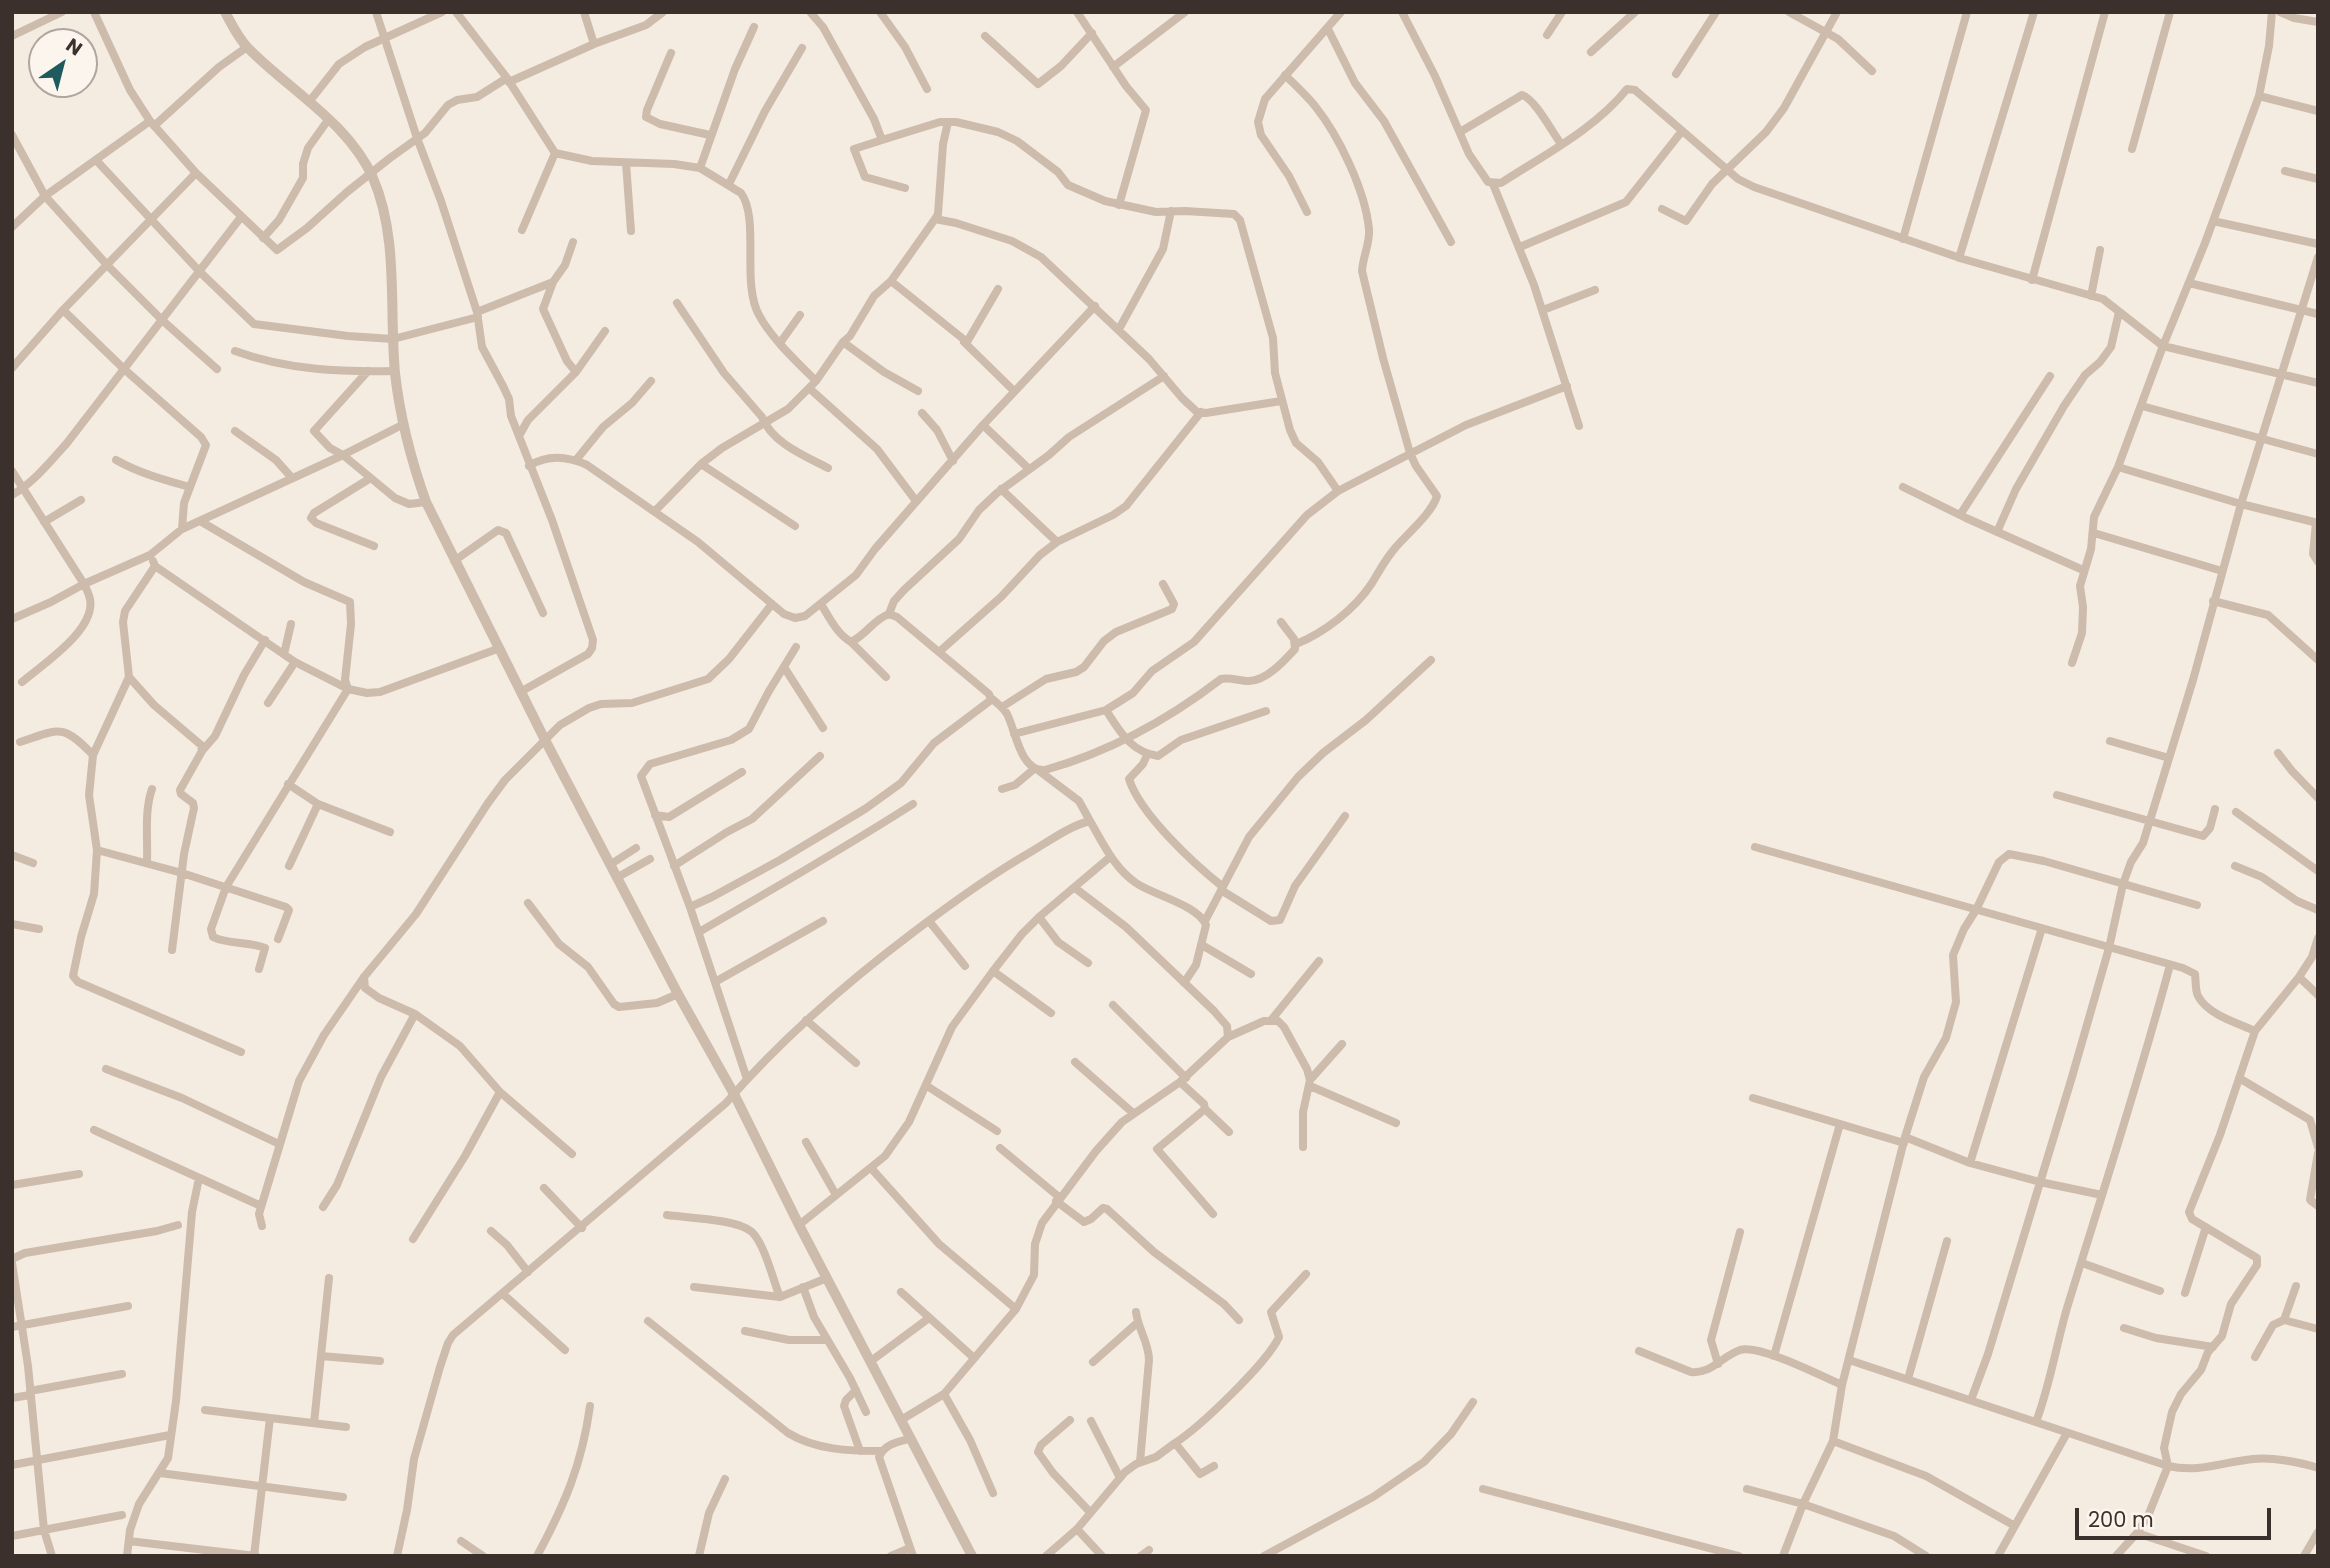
<!DOCTYPE html>
<style>
body{margin:0}
#map{position:relative;width:2330px;height:1568px;overflow:hidden;background:#f4ebe1;font-family:Poppins,sans-serif}
canvas{display:block}
.frame{position:absolute;inset:0;border:14px solid #3b302b;pointer-events:none}
.north{position:absolute;left:28px;top:28px;width:70px;height:70px;box-sizing:border-box;background:#fbf5ee;border:2px solid #aea6a0;border-radius:50%;rotate:35deg;font-size:19px;font-weight:700;line-height:28px;text-align:center;color:#3b302b}
.north::after{content:'';display:block;margin:auto;width:24px;height:32px;background:#1f5a5e;clip-path:polygon(50% 0,100% 100%,50% 72%,0 100%)}
.scale{position:absolute;left:2075px;top:1508px;width:196px;height:32px;box-sizing:border-box;border:4px solid #3b302b;border-top:0;padding-left:9px;font-size:21px;line-height:24px;white-space:nowrap;color:#3b302b;-webkit-text-stroke:5px #fbf5ee;paint-order:stroke}
</style>
<div id="map">
<canvas width="2330" height="1568"></canvas>
<div class="frame"></div>
<div class="north">N</div>
<div class="scale">200 m</div>
</div>
<script>
const c = document.querySelector('canvas').getContext('2d');
c.lineJoin = 'round';
function trace(path, color, width, dash) { c.strokeStyle = color; c.lineWidth = width; c.lineCap = dash ? 'butt' : 'round'; c.setLineDash(dash || []); c.stroke(path); }
const minor = new Path2D(`
 M94 12 130 90 150 121 196 173 277 250 307 228 347 192 390 158 425 133 448 105 457 100 477 97 507 78
 M376 12 417 138 441 201 477 312 482 347 503 386 509 399 511 416 552 520 593 640 592 648 588 654 522 691
 M456 12 507 78 555 153 592 161 674 164 700 168 741 193C760 219 741 283 759 315 771 338 798 363 816 381L809 388
 M584 12 594 44
 M810 12 823 27 874 119 882 140 940 122H956L998 132 1017 141 1058 172 1068 185 1105 201 1156 212 1185 211 1234 214 1240 220 1273 338 1275 373 1290 430 1296 443 1318 462 1338 491
 M880 12 905 47 927 89
 M1077 12 1126 86 1146 110 1119 205
 M1402 12 1435 76 1469 154 1488 182 1501 183C1544 155 1595 129 1627 89L1635 90 1738 179 1754 187 1963 259 2103 299 2163 346 2118 467 2094 517 2091 549 2080 586 2083 607 2082 633 2072 663
 M1789 12 1838 39 1872 71
 M2272 12 2269 46 2259 96 2318 111
 M2280 12 2294 18 2318 22
 M1328 29 1355 83 1384 121 1451 242
 M1547 35 1562 12
 M12 36 62 12
 M985 36 1038 84 1061 66 1092 33
 M1591 52 1635 12
 M671 53 647 110 646 117 660 124 710 135
 M1113 67 1185 12
 M1676 74 1716 12
 M1285 75C1295 85 1306 95 1315 106 1339 136 1365 190 1369 229 1370 244 1363 256 1362 271L1383 358 1410 453 1416 466 1437 496C1432 513 1408 533 1396 547 1386 558 1380 570 1372 583 1355 609 1324 633 1296 644
 M509 82 594 44 646 25 663 12
 M2259 96 2205 243 2163 346 2318 383
 M309 102 339 64 365 47 442 12
 M154 126 219 67 247 47
 M1460 132 1522 95C1535 99 1552 132 1561 144
 M12 135 45 196 108 266 162 320 217 369
 M882 140 854 149 865 177 905 188
 M2132 149 2170 12
 M96 160 200 272 254 324 348 336 393 339 478 317
 M626 163 631 231
 M700 168 735 69 754 27
 M2285 171 2318 179
 M729 184 765 111 802 48
 M1493 184 1534 285 1579 426
 M1662 209 1686 221 1712 184 1766 132 1784 108 1837 12
 M1307 212 1289 176 1261 135 1258 122 1265 99 1341 12
 M935 219 956 223 1012 241 1041 257 1149 359 1182 398 1197 412 1206 413 1281 401
 M2213 221 2318 244
 M12 227 45 196 150 121
 M522 230 555 153
 M263 238 279 220 303 178V164L308 148 328 120
 M1903 239 1967 12
 M1520 247 1626 202 1682 131
 M1959 258 2034 12
 M2032 280 2105 12
 M891 281 967 342 998 289
 M553 282 543 309 567 361 576 372
 M2189 283 2318 314
 M2091 296 2100 250
 M677 303 724 373 762 417C772 443 805 456 828 468
 M63 310 124 369 201 437 206 445 184 503 182 529
 M1543 310 1595 290
 M477 312 553 282 565 265 573 242
 M1119 329 1163 249 1171 211
 M843 342 884 372 918 391
 M964 342 1014 391
 M780 343 800 315
 M235 351C287 370 340 372 395 371
 M12 368 63 310 196 173
 M368 371 314 431 330 448 343 455 395 498 409 504 426 502
 M816 381 843 342 850 336 874 296 891 281 935 219 938 214 943 144 948 122
 M2142 406 2318 454
 M922 413 937 430 953 461
 M983 425 1029 469
 M235 431 276 460 292 478
 M519 436 528 420 576 372 605 331
 M116 460C139 473 164 480 190 487
 M576 460 603 427 632 403 651 381
 M701 464 795 526
 M529 466C548 454 567 456 587 465L698 542 784 614 795 618 805 616 856 575 875 549 983 425 1095 306
 M2118 467 2241 504 2318 523
 M12 471 84 584C86 588 89 594 90 599 96 630 43 664 22 682
 M369 479 314 513 311 518 316 523 374 546
 M1903 487 1966 518 2083 570
 M1001 489 1057 542
 M12 495C34 482 50 462 67 443L241 217
 M655 511 701 464 722 448 788 409 809 388 877 449 916 501
 M1960 515 2050 376
 M200 521 304 582 350 602 351 624 345 680 348 689 226 887 211 929 213 937C229 945 249 941 265 948L259 969
 M44 522 81 500
 M2316 523 2313 554 2318 562
 M1997 532 2016 489 2064 406 2085 375 2100 362 2111 347 2119 312
 M2094 533 2222 571
 M153 561 155 566 295 662 348 689 367 693 380 692 500 648
 M454 561 498 530 506 533 543 613
 M155 566 125 611 123 622 129 677 93 755 89 795 97 850 94 894 81 937 73 976 78 982 241 1052
 M2213 601 2268 615 2318 660
 M889 614 894 601 904 590 959 539 979 510 997 493 1049 455 1069 437 1164 376
 M12 619 51 602 84 584 150 555 182 529 343 455 402 425
 M851 642 886 677
 M939 652 1001 597 1040 555 1057 542 1113 515 1126 506 1201 412
 M284 654 291 624
 M784 667 823 728
 M129 677 154 705 201 745 202 751 180 790 181 794 193 803 194 808 184 854 172 950
 M991 698C997 703 1003 707 1007 714 1016 731 1020 772 1045 770 1109 752 1169 719 1221 679 1231 677 1239 681 1249 681 1266 681 1284 661 1295 649L1294 639 1281 622
 M268 703 295 662
 M1002 707 1046 679 1076 672 1084 667 1104 641 1116 632 1172 609 1174 604 1163 584
 M1106 710C1120 732 1131 752 1158 756L1181 740 1266 711
 M1014 734 1106 710 1133 693 1152 671 1194 642 1307 515 1338 491 1466 425 1567 386
 M2110 741 2169 758
 M20 742C60 729 62 723 93 755
 M202 751 215 736 244 675 265 640
 M2278 753 2292 771 2318 798
 M1147 755 1143 764 1129 779C1140 814 1194 864 1223 887
 M1038 770 1079 801 1090 821
 M288 784 318 804 390 832
 M1002 789 1015 785 1034 769
 M2057 795 2203 836 2210 828 2215 809
 M2236 812 2318 871
 M655 815 669 817 742 772
 M1755 847 2183 968 2195 974C2196 981 2195 990 2198 996 2208 1015 2238 1023 2255 1031
 M97 850 182 873 286 907 289 910 278 939
 M12 855 33 863
 M147 862C148 838 144 812 152 789
 M611 864 636 848
 M289 866 318 804
 M674 866 727 832 752 819 820 756
 M2235 866 2262 877 2297 901 2318 910
 M618 877 650 859
 M1221 890 1271 921 1280 920 1295 886 1345 816
 M528 903 559 944 588 967 614 1004 619 1007 657 1003 678 994
 M690 907 712 897 780 860 865 809 901 783 934 743 991 700 989 694 897 617 889 614C874 619 866 635 851 642 837 634 829 617 821 604
 M1039 917 1058 942 1088 963
 M929 921 965 966
 M1205 921 1249 837 1298 777 1323 753 1366 720 1431 660
 M12 924 39 929
 M699 932C771 890 843 849 913 804
 M1202 945 1251 974
 M993 971 1051 1013
 M364 977 365 988 379 998 415 1014 460 1046 500 1092 572 1154
 M2299 977 2318 995
 M715 982 823 921
 M1113 1005 1186 1078
 M1272 1019 1319 961
 M806 1020 856 1063
 M1228 1037 1264 1021H1278L1284 1027 1307 1069 1310 1080 1303 1112V1147
 M1075 1062 1133 1113
 M106 1069 182 1098 279 1144
 M2239 1078 2310 1120 2318 1147
 M747 1079 690 907 641 776 650 764 731 740 749 729 769 691 796 647
 M1310 1080 1342 1044
 M1180 1082 1204 1104 1205 1109 1157 1149 1213 1214
 M927 1086 997 1131
 M1310 1086 1396 1123
 M1753 1098 1904 1143
 M1205 1109 1229 1132
 M94 1130 261 1206
 M1905 1137 1970 1163 2040 1182 2102 1195
 M806 1142 836 1195
 M1000 1148 1059 1197
 M2318 1153 2310 1200 2318 1206
 M1970 1163 2042 928
 M871 1168 939 1244 1016 1309
 M12 1185 79 1174
 M544 1188 582 1228
 M1056 1201 1084 1222 1091 1219 1103 1208 1107 1209 1154 1252 1224 1304 1239 1320
 M323 1207 337 1185 381 1077 415 1014
 M667 1215C688 1218 737 1219 752 1232 765 1245 773 1280 780 1297
 M799 1225 885 1156 909 1122 952 1027 993 971 1022 934 1039 917 1110 857
 M262 1226 259 1214 299 1081 324 1035 364 977 416 914 488 803 505 780 560 725 589 708 601 704 632 703 708 679 729 659 772 604
 M491 1231 507 1245 528 1272
 M413 1239 465 1156 500 1092
 M12 1259 25 1253 157 1231 178 1225
 M12 1263 28 1366 44 1530 52 1556
 M2082 1263 2160 1291
 M2296 1286 2284 1320 2318 1329
 M694 1287 780 1297 827 1278
 M803 1287 814 1317 850 1378 866 1412
 M901 1292 974 1358
 M2185 1293 2206 1227
 M503 1294 565 1350
 M1136 1312C1138 1329 1149 1343 1149 1360L1140 1462
 M648 1321 788 1433C816 1450 849 1451 882 1451
 M12 1327 128 1306
 M2124 1328 2156 1338 2213 1347
 M745 1331 789 1340H827
 M1639 1351 1691 1372C1712 1374 1722 1356 1740 1350 1759 1344 1821 1376 1842 1385
 M321 1356 380 1361
 M1774 1356 1840 1124
 M2255 1357 2273 1325 2284 1320
 M1849 1360 2168 1466C2200 1473 2222 1462 2253 1459 2272 1457 2300 1462 2318 1468
 M871 1361 929 1318
 M1093 1362 1137 1323
 M1718 1364 1711 1340 1740 1232
 M1908 1379 1947 1241
 M856 1390 846 1400 844 1406 860 1451
 M30 1391 122 1374
 M944 1394 970 1440 993 1493
 M12 1398 30 1395
 M1971 1400 1988 1354 2072 1077 2109 948 2123 884 2131 862 2143 843 2193 680 2241 504 2318 257
 M205 1410 270 1418 254 1556
 M270 1418 346 1427
 M901 1420 944 1394 1016 1309 1034 1275 1035 1244 1042 1223 1096 1151 1122 1122 1180 1082 1228 1037 1227 1026 1214 1011 1126 927 1075 888
 M1070 1420 1041 1445 1038 1452 1053 1473 1089 1511
 M1091 1421 1120 1478
 M2036 1422C2050 1385 2056 1346 2067 1308 2102 1194 2139 1081 2170 965
 M314 1423 329 1278
 M909 1439C897 1442 885 1444 879 1457L913 1556
 M1833 1441 1926 1476 2015 1526
 M1175 1443C1200 1427 1267 1363 1279 1337L1271 1312 1306 1274
 M12 1465 170 1435
 M160 1473 343 1497
 M1483 1489 1739 1556
 M1747 1489 1803 1504 1894 1536 1926 1556
 M1077 1529 1102 1556
 M2137 1533 2206 1556
 M12 1536 122 1515
 M129 1541 256 1556
 M461 1541 483 1556
 M127 1556 130 1530 139 1504 168 1458 176 1401 192 1212 199 1178
 M397 1556 407 1510 414 1459 440 1367 448 1343 453 1335 726 1103C782 1038 846 983 915 931 952 903 989 876 1029 853 1048 842 1069 826 1090 821 1103 843 1114 868 1136 883 1153 895 1198 905 1206 925L1196 965 1184 983
 M537 1556C565 1504 582 1464 590 1406
 M699 1556 709 1513 725 1479
 M891 1556 910 1548
 M1046 1556 1077 1529 1125 1472 1136 1464 1156 1457 1175 1443 1200 1474 1214 1466
 M1141 1556 1149 1550
 M1264 1556 1373 1497 1424 1462 1451 1434 1473 1402
 M1783 1556 1803 1504 1833 1441 1842 1385 1905 1137 1924 1077 1946 1038 1956 1002 1953 955 1964 929 1976 910 1999 862 2009 854 2044 861 2197 905
 M1998 1556 2067 1433
 M2116 1556 2137 1533 2148 1516 2168 1466 2164 1448 2172 1412 2181 1394 2201 1370 2208 1352 2222 1336 2231 1304 2257 1265V1258L2192 1219 2189 1212 2220 1135 2255 1031 2299 977 2312 957 2318 938
 M2304 1556 2318 1532`);
const tertiary = new Path2D(`
 M225 12C232 25 238 38 248 48 289 90 348 122 373 178 399 238 389 309 395 373 400 418 411 460 426 502L544 738 678 994 734 1094 799 1225 972 1556`);
trace(minor, '#cdbbac', 8);
trace(tertiary, '#cdbbac', 10);
</script>
